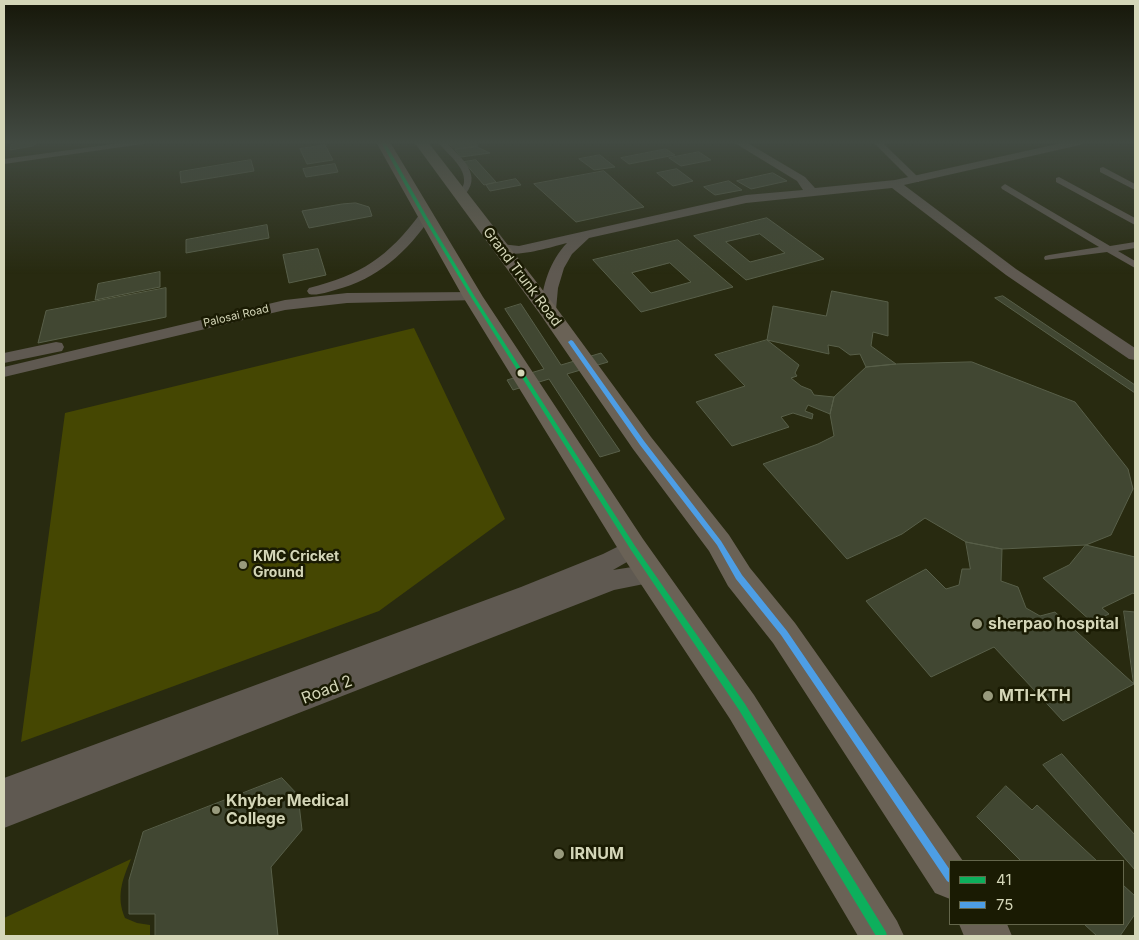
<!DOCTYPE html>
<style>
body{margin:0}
#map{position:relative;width:1139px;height:940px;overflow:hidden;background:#282a10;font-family:Inter,sans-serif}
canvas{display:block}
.frame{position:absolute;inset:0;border:5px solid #d4d6b8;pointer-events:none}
.legend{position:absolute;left:949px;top:860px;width:175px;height:65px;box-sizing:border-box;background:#1a1b03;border:1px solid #64664b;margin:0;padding:6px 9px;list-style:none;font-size:15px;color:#d4d6b8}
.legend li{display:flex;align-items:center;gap:10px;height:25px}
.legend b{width:25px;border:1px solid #64664b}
</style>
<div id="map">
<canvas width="1139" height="940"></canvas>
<div class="frame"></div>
<ul class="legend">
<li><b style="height:6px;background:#0daf5c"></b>41</li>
<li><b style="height:6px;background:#4d9ee5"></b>75</li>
</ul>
</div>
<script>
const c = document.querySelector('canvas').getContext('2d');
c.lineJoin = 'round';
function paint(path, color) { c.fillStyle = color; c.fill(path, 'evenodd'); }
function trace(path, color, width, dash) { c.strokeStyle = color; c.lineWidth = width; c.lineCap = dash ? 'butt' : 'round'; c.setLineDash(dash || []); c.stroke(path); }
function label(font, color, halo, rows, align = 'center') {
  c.font = font + ' Inter,sans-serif'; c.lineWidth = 5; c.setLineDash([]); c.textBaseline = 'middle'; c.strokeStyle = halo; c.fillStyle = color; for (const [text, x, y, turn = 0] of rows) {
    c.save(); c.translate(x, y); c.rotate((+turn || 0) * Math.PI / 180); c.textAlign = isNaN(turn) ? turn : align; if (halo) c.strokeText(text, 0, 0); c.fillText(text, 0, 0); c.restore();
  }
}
const green = new Path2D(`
 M414 328 505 519 379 611 21 742 65 413Z
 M131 859C122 880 116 897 125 918L137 923 150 925V936H4V918Z`);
const building = new Path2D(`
 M30 142H38L33 146 10 150 11 145Z
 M447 142H475L478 146 455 149Z
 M325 145 333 160 307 164 300 149Z
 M477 147 490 153 461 157 455 150Z
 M666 149 675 155 629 164 621 158Z
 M699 152 711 160 681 166 669 158Z
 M600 155 615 167 594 170 579 159Z
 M251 160 254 171 181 183 180 172Z
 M476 160 496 182 484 185 464 162Z
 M335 164 338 172 306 177 303 169Z
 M677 169 693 181 673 186 657 173Z
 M604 171 644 207 576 222 534 184Z
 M773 173 787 181 751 189 737 181Z
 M516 179 521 185 490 191 486 185Z
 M729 181 742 190 715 195 704 187Z
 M356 203 369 207 372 216 309 228 302 211 342 204Z
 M767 218 824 259 746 280 694 236ZM760 234 785 253 750 262 726 242Z
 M267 225 269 238 186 253V240Z
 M678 240 733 287 641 312 593 260ZM670 263 691 282 651 293 632 273Z
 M318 249 326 275 289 283 283 255Z
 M160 272V287L95 300 98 284Z
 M166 288V317L38 343 46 311Z
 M832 291 888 302V336L873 332 871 346 896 364 866 367 860 354 850 355 839 347 828 345 829 354 767 340 773 306 826 316Z
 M1003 296 1135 385V393L995 298Z
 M521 304 561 365 601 353 608 362 567 374 620 451 600 457 549 379 513 390 507 380 544 369 505 309Z
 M767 340 799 365 795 373 797 376 791 378 801 386 811 390 814 395 834 397 830 414 808 405 805 411 813 414 812 419 793 413 781 417 789 427 732 446 696 402 745 386 715 355Z
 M972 362 1075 402 1128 469 1133 489 1111 535 1086 545 1002 549 966 542 925 518 902 534 847 559 763 464 818 444 834 436 830 414 834 397 866 367 896 364Z
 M966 542 1002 549 1001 581 1018 587 1026 608 1040 616 1055 612 1134 684 1063 721 994 647 931 677 866 601 926 569 946 589 959 585 962 569H970Z
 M1086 545 1135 557V595L1133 593 1102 608 1109 614 1092 622 1043 578 1069 565Z
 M1124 611 1135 612V684H1134Z
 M1062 754 1135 835V870L1043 765Z
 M282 778 298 795 302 830 271 867 278 936H155V914H129V880L143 832Z
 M1006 786 1032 810 1037 805 1097 861H1021L977 817Z
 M1123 885 1135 896V914L1120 936H1097L1084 924H1123Z`);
const minor = new Path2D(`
 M127 142H147L143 144 4 164V159Z
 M438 142H446C462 159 484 175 463 197H457L455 195C459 191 464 187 464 182 466 167 446 153 438 142Z
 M873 142H882L919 178V182H913Z
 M1103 167 1135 184V190L1100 172V168Z
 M1059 177 1135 218V225L1056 182V178Z
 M1005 184 1110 246 1135 242V248L1118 251 1135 261V268L1107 252 1045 260 1044 258 1045 256 1049 255 1099 247 1002 189 1001 187Z`);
const tertiary = new Path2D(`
 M733 142H746L805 177 815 188 895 180 1066 142H1085L1080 145 904 185 1016 269 1135 348V360L1129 359 1006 275 892 188 746 203 589 238 572 254 564 268 558 288 556 310 553 313H543L540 310C543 285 549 262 567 243 551 247 505 262 494 248L501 244 519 246 746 195 803 190 797 181Z
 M425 213 431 217C407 252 378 279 335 290 327 292 317 296 309 294L307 291 309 288C361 275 388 257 420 214Z
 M473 292 478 294 481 297 478 300 347 303 285 310 4 377V367L285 300 347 293Z
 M56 342 62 343 64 347 62 351 4 363V353Z
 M633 539 641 542 644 548 641 554 613 570 651 564 659 567 662 574 659 581 614 590 4 828V778L521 587 603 554Z`);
const trunk = new Path2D(`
 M376 142H390L483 297 643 539 754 695 897 921 904 936H858L730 719 623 557 463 297Z
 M414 142H428L555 306 651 437 729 535 750 568 795 623 963 861H950V899L935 893 773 643 728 586 709 551 633 449 540 314Z
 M959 924H1007L1012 936H964Z`);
const bus1 = new Path2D(`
 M381 142H385L427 217 475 297 635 546 745 704 886 932 887 936H876L739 710 631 550 471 297 423 217Z`);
const bus2 = new Path2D(`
 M571 340 573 341 644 441 721 541 742 575 787 631 950 870V883L947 881 781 635 736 579 717 545 640 445 568 342Z`);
const markers = [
 [521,373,4.5,"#d4d6b8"],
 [243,565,5,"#989a7d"],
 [977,624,6,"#989a7d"],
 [988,696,6,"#989a7d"],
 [216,810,5,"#989a7d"],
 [559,854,6,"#989a7d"]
];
const farStreetnames = [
 ["Palosai Road",236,316,-13]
];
const streetNames = [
 ["Grand Trunk Road",522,277,53]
];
const poiNames = [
 ["KMC Cricket",253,557],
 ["Ground",253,573]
];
const nearPoinames = [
 ["sherpao hospital",988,624],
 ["MTI-KTH",999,696],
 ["Khyber Medical",226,801],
 ["College",226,819],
 ["IRNUM",570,854]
];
const nearStreetnames = [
 ["Road 2",327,690,-21]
];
paint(green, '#454702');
paint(building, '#414732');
trace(building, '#585f49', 1);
paint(minor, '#5f5951');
paint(tertiary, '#5f5951');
paint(trunk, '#6a6256');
paint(bus1, '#0daf5c');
paint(bus2, '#4d9ee5');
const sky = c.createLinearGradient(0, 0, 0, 274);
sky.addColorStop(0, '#161709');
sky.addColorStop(0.52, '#424a42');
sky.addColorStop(1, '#424a4200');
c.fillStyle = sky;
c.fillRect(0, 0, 1139, 274);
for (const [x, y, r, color] of markers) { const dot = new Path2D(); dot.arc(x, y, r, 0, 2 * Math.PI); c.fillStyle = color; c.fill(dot); trace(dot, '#1a1b03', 2); }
label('11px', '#d4d6b8', '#1a1b03', farStreetnames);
label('14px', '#d4d6b8', '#1a1b03', streetNames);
label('bold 14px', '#d4d6b8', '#1a1b03', poiNames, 'left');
label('bold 16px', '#d4d6b8', '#1a1b03', nearPoinames, 'left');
label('16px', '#d4d6b8', '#1a1b03', nearStreetnames);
</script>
